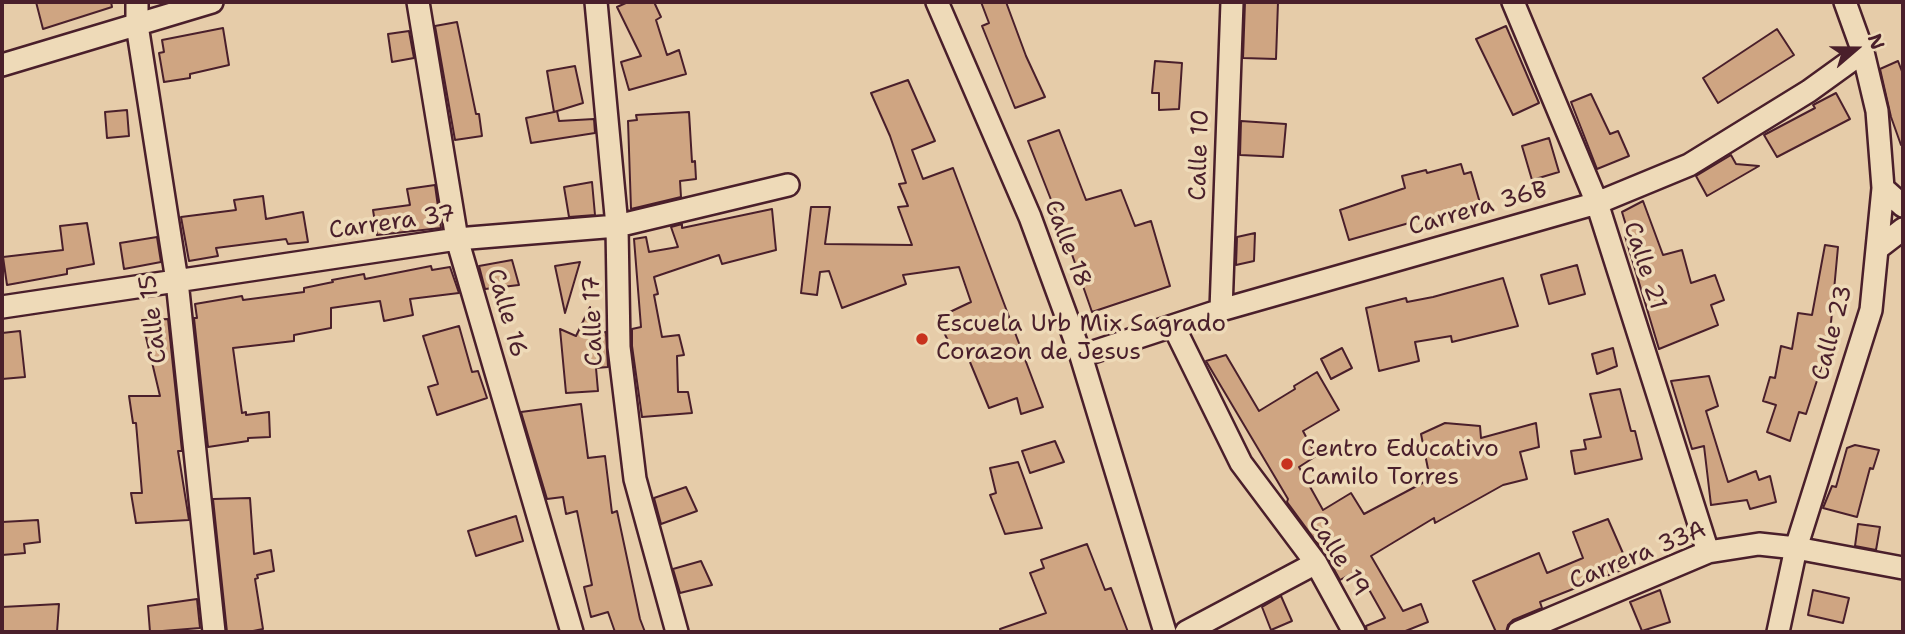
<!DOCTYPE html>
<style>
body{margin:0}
#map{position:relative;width:1905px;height:634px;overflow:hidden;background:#e6cca9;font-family:"Shantell Sans",sans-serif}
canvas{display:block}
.frame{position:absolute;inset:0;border:4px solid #4a1f2b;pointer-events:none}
.north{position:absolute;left:1821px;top:14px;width:70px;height:70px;-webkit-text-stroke:5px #eedab8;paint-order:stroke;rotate:70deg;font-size:19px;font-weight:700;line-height:28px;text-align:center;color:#4a1f2b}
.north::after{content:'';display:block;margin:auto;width:24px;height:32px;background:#4a1f2b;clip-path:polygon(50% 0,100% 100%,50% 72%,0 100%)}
</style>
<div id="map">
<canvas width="1905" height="634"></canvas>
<div class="frame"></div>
<div class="north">N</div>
</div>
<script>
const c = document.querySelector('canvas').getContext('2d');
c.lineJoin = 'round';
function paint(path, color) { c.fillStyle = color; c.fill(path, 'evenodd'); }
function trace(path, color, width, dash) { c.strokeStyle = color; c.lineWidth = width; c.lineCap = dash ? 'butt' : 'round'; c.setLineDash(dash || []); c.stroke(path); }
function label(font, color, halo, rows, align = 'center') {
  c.font = font + ' "Shantell Sans",sans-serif'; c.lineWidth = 7; c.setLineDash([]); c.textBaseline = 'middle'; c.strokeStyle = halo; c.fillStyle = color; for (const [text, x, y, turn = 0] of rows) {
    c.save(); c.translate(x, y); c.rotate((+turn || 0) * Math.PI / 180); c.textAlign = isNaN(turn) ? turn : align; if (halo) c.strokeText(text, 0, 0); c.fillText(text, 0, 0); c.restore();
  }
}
const building = new Path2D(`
 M36 2H111L112 7 43 29Z
 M628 2H654L661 17 656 20 667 55 679 50 686 74 629 90 621 62 641 56 617 7Z
 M981 2H1006L1026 56 1045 97 1015 108 982 26 989 23Z
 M1245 2H1278L1276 59 1243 58Z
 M457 22 476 114H479L482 136 455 140 435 26Z
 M1506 26 1539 103 1513 115 1476 39Z
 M223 28 229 65 190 74V78L164 82 159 53 164 52 162 40Z
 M1777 29 1794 55 1718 103 1703 78Z
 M409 31 414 58 392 62 388 34Z
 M1155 61 1182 63 1179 109 1159 110V93H1152Z
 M1898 61 1903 74V145H1901L1891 117 1880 69Z
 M575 66 583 103 554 112 557 111 559 121 594 119 595 133 531 143 526 118 554 112 547 71Z
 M908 80 935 141 912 150 923 179 953 168 1043 407 1021 414 1017 398 989 408 965 350 955 355 937 318 971 302 959 267 903 275 906 284 842 308 829 271 820 272 817 295 801 293 811 207H830L825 244 912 245 898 207 908 206 899 184 906 183 890 136 871 93Z
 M1836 93 1850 119 1777 157 1764 135 1815 108 1813 105Z
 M1591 94 1610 134 1618 131 1629 156 1597 169 1571 102Z
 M127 110 129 136 107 138 105 112Z
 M689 112 692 162 695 161 696 179 680 181 681 197 631 209 628 121 637 120 636 115Z
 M1241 121 1286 124 1283 157 1240 155Z
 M1059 130 1086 200 1121 190 1135 226 1151 221 1170 286 1092 312 1068 243 1028 141Z
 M1549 138 1559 172 1532 180 1522 146Z
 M1731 155 1736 164 1759 166 1707 196 1696 176Z
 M1461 164 1464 174 1471 172 1480 203 1349 240 1340 210 1405 188 1402 176 1426 170 1427 173Z
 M592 182 595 215 569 217 564 187Z
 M435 185 441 228 377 235 373 210 410 205 407 189Z
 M263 196 266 219 303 212 308 242 288 244 286 239 216 248 218 256 189 261 181 217 236 210 234 200Z
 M1643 201 1663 255 1682 250 1691 283 1715 275 1724 300 1711 305 1718 325 1659 349 1625 236 1629 235 1622 212Z
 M772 209 776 250 722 264 719 255 654 277 658 294 654 295 662 337 679 335 684 355 677 356 678 392H688L692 413 642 417 632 346V329L641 327 634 239 646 237 649 252 678 247 671 227 682 224V228Z
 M87 223 94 264 67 269V274L7 285 3 257 63 250 60 226Z
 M1255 233 1254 261 1236 265 1237 237Z
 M157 237 161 262 124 269 120 243Z
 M1825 245 1838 247 1829 344 1806 414 1799 412 1790 441 1767 432 1776 405 1763 401 1770 377 1775 378 1781 346 1792 349 1798 313 1812 315Z
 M512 260 519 285 485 289 479 266Z
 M580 262 565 313 555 266Z
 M1577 265 1585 294 1549 304 1541 275Z
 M431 266 432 270 450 267 459 293 410 299 413 315 384 321 380 301 331 308V328L294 335V341L233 348 242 413 246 412V415L269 412 270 437 248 438V441L208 447 194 318H197L195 304 242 296 243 300 304 292V288L333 282 332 280 364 274 365 279Z
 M1503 278 1518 326 1452 342 1451 336 1415 342 1419 361 1379 371 1366 308 1406 298 1407 302 1433 297Z
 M590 307 592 333 606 332 608 367 596 368 598 391 566 393 560 329 576 336Z
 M168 319 182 451H178L189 520 136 523 131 493H142L136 423H133L129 396H160L142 320Z
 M459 326 472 372 478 371 487 398 437 415 428 387 438 384 423 336Z
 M20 331 25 377 2 379V333Z
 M1342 348 1352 368 1331 379 1321 359Z
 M1613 348 1617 366 1597 374 1592 354Z
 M1226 355 1259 411 1295 389 1294 386 1317 372 1339 410 1303 431 1316 456 1299 467 1323 510 1351 493 1364 514 1430 479 1421 434 1445 423 1480 426 1481 438 1536 423 1539 447 1520 452 1527 479 1503 485 1435 523 1434 518 1371 556 1403 611 1421 604 1428 622 1403 632H1367L1366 626 1385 618 1358 570 1340 580 1326 555 1287 502 1288 499 1206 361Z
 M1709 376 1718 406 1706 411 1728 482 1756 471 1759 480 1770 476 1776 502 1750 509 1747 500 1711 505 1704 446 1692 449 1671 381Z
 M1620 389 1631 431H1635L1642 459 1575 474 1571 451 1586 449 1584 440 1601 437 1590 394Z
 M581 404 588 458 605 456 612 513 617 511 640 619 645 632H615L608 612 591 617 584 587 592 585 577 511 566 514 563 497 547 499 521 412Z
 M1055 441 1064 462 1030 473 1022 451Z
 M1855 445 1879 450 1873 469 1870 468 1857 517 1823 508 1832 486 1836 487 1847 448Z
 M1018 462 1042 528 1005 534 990 495 996 493 990 468Z
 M686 487 697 511 661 524 654 498Z
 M250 498 254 554 271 550 274 571 257 575 258 578 255 579 263 629 248 632H227L213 499Z
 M516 516 523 541 476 556 468 531Z
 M1608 519 1629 567 1540 602 1542 608 1513 620 1508 625 1506 632H1496L1473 581 1539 553 1547 573 1583 558 1573 532Z
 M38 520 40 542 24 544 25 553 2 555V522Z
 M1858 524 1880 527 1876 550 1855 546Z
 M1087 544 1105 590 1111 588 1128 632H1001L1000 629 1046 613 1030 573 1044 568 1041 560Z
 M701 561 712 585 680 593 673 569Z
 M1660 590 1670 622 1642 631 1630 602Z
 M1813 590 1849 598 1843 623 1808 615Z
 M1281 596 1292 621 1271 630 1262 607Z
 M197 599 200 628 150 632 148 606Z
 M59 604 57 632H2V607Z`);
const street = new Path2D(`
 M137 2V25L177 281 214 632
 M418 2 457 239 572 632
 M596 2 617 226 619 347 635 479 677 632
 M937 2 1030 217 1081 356 1165 632
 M1513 2 1597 203 1708 552
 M2 65 212 2
 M1883 188 1903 206
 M1877 249 1903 229
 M2 307 457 239 617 226 788 185
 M1221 310 1232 2
 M1174 327 1241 463 1316 563 1354 632
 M1081 356 1221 310 1597 203 1689 165 1809 91 1863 52
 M1186 632 1316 563
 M1519 632 1708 552 1759 544 1796 548 1903 568
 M1778 632 1796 548 1871 310 1883 188 1877 111 1863 52 1845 2`);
const markers = [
 [922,339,7,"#c8321e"],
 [1287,464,7,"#c8321e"]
];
const streetNames = [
 ["Calle 10",1200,155,-88],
 ["Carrera 36B",1478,209,-16],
 ["Carrera 37",392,223,-8],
 ["Calle 18",1067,244,69],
 ["Calle 21",1644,266,72],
 ["Calle 16",506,313,74],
 ["Calle 15",154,319,-97],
 ["Calle 17",594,321,-92],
 ["Calle 23",1833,333,-75],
 ["Calle 19",1338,556,57],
 ["Carrera 33A",1638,556,-22]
];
const poiNames = [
 ["Escuela Urb Mix Sagrado",936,325],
 ["Corazon de Jesus",936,353],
 ["Centro Educativo",1301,450],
 ["Camilo Torres",1301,478]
];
paint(building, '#cfa582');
trace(building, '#4a1f2b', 2);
trace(street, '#4a1f2b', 26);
trace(street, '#eedab8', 21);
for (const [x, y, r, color] of markers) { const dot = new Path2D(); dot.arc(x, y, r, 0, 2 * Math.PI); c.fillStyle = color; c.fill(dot); trace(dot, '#eedab8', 2.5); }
label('24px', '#4a1f2b', '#eedab8', streetNames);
label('24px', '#4a1f2b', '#eedab8', poiNames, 'left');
</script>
